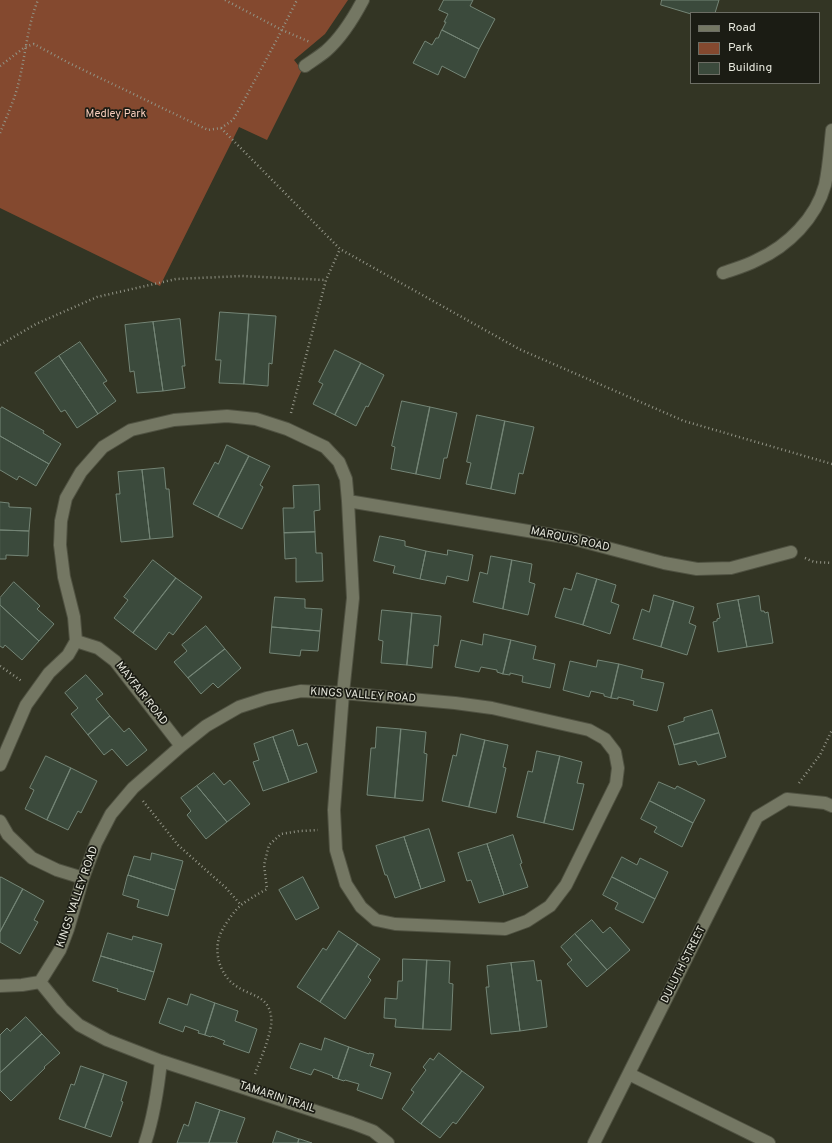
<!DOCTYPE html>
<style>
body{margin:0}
#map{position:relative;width:832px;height:1143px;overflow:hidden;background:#333524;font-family:Overpass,sans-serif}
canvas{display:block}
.legend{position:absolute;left:690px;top:12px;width:130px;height:72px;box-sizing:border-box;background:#1b1c14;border:1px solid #6c6d64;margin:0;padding:5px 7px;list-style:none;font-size:12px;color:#e6e7dc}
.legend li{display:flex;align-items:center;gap:8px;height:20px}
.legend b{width:20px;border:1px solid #6c6d64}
</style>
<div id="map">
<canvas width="832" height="1143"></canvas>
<ul class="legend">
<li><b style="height:5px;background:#747763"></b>Road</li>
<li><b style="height:11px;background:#84492f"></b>Park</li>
<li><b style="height:11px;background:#3b4a3c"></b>Building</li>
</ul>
</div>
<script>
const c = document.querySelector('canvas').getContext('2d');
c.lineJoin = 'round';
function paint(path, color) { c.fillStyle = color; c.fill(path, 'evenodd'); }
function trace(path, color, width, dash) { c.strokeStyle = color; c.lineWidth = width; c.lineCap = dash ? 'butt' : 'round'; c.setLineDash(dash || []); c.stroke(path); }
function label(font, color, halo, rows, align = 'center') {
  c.font = font + ' Overpass,sans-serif'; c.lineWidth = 3.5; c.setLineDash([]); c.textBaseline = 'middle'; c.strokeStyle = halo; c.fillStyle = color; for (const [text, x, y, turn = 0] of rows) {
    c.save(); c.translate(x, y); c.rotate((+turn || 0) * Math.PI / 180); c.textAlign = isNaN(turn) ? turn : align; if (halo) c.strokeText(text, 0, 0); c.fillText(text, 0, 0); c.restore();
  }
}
const green = new Path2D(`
 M0 0H348L325 34 294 60 302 70 267 140 239 127 160 286 0 208Z`);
const building = new Path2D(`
 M444 0H473L470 6 495 19 479 49 442 30 446 22H444L448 14 439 10Z
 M662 0H719L715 13H691V14L661 5Z
 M442 30 479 49 465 78 442 66 438 75 413 63 425 41 432 45 436 38H438Z
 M220 312 249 314 244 384 219 383 221 360H216Z
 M249 314 276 316 272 364 269 363 268 386 244 384Z
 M180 319 185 366H182L185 388 163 391 153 322Z
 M153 322 163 391 137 393 134 371 130 372 125 325Z
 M80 342 107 381 103 383 116 401 98 414 59 356Z
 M335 350 361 363 335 415 313 404 323 384 319 382Z
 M59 356 98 414 77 428 65 410 61 412 35 373Z
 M361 363 384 375 368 407 366 406 356 426 335 415Z
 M402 401 430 407 416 474 391 469 395 447 392 446Z
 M2 407 44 431 43 433 61 444 49 464 0 436V410Z
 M430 407 457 413 447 458H444L440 479 416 474Z
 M477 415 505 421 491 489 466 484 471 463 467 462Z
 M505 421 534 427 523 474 519 473 515 494 491 489Z
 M0 436 49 464 36 486 19 476 17 480 0 470Z
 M227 445 249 456 218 517 193 504 215 462 218 464Z
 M249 456 270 466 260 485 263 487 242 529 218 517Z
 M164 468 166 489H169L173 537 150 539 142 470Z
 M142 470 150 539 121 542 116 494H120L118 472Z
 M319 485 320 510 314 511 315 532 284 533 283 508H294L293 486Z
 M0 502 9 503V507L31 508 29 531 0 530Z
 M0 530 29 531 28 556 6 555V559H0Z
 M315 532 316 553H322L323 581 296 582V558L285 559 284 533Z
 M380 536 405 541V546L426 551 420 579 393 573 395 566 374 561Z
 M448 550 473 555 468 581 447 576 445 584 420 579 426 551 447 555Z
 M491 556 512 560 503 609 473 602 480 572 487 574Z
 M153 560 176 578 133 633 114 618 128 600 124 597Z
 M512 560 532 564 529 582 535 584 528 615 503 609Z
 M577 573 597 579 583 625 555 617 564 588 571 590Z
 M176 578 202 597 173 635 169 632 156 650 133 633Z
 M597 579 616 585 611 602 619 605 610 634 583 625Z
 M14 582 40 606 37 609 54 624 39 641 0 605V598Z
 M654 595 674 601 661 647 633 639 642 609 649 612Z
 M759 596 761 611H764L765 613 768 612 773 643 747 647 738 600Z
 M275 597 305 599V608L322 609 320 631 272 627Z
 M738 600 747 647 718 652 713 622 717 621V619L720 618 717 604Z
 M674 601 694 607 689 623 696 626 687 655 661 647Z
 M0 605 39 641 22 660 5 645 3 648 0 646Z
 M382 610 412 613 407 665 381 663 383 641 379 640Z
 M412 613 441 616 438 646 434 645 432 668 407 665Z
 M206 626 225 649 188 678 174 662 187 651 182 645Z
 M272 627 320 631 318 651 301 650 300 656 270 653Z
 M484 634 511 640 503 674 497 672V670L481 667 479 672 455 667 461 640 482 645Z
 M511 640 536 646 533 659 555 664 550 688 522 682 523 676 510 673V675L503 674Z
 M225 649 241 668 218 688 213 683 201 694 188 678Z
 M598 660 619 664 611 698 604 696V694L591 691 589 697 563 690 570 661 596 667Z
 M619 664 643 670 641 678 664 683 657 711 633 705 634 701 618 697V699L611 698Z
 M86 675 103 694 96 699 110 716 88 735 71 714 78 708 65 693Z
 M712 710 719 733 674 745 668 726 684 721V718Z
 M110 716 124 732 129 728 147 750 127 766 112 749 104 755 88 735Z
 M377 727 401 729 395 798 367 795 371 748H375Z
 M401 729 426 732 424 753 427 754 423 801 395 798Z
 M293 730 298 746 307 743 317 772 289 782 273 737Z
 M719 733 726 757 698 765 696 761 679 765 674 745Z
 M461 734 485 740 469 807 442 801 453 755 456 756Z
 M273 737 289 782 263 791 253 762 259 760 254 744Z
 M485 740 508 745 503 767 506 768 496 813 469 807Z
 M537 751 560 756 544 823 517 817 528 771 532 772Z
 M46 756 71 768 47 820 25 809 34 790 30 788Z
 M560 756 582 762 577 783 584 784 573 830 544 823Z
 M71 768 97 781 81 813 78 811 68 830 47 820Z
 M214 773 224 785 230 780 250 804 227 822 197 786Z
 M659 782 675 789 677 786 705 800 693 823 650 801Z
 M197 786 227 822 206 839 187 815 191 811 181 798Z
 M650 801 693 823 682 847 654 832 657 827 641 819Z
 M429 829 445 881 421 889 404 837Z
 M513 835 522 863 520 864 528 887 504 895 487 844Z
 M404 837 421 889 395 898 387 875H385L376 846Z
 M487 844 504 895 479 903 471 880 467 881 458 853Z
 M152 853 183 861 175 890 128 875 134 856 150 860Z
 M622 857 637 865 640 858 668 872 655 899 612 877Z
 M128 875 175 890 168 916 137 907 139 900 123 895Z
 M1 877 23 889 0 932V879Z
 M303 877 319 908 296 920 279 890Z
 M612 877 655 899 643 923 615 909 618 903 603 895Z
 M23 889 44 901 34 920 38 922 20 954 0 942V932Z
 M592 920 603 933 610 927 630 950 607 970 575 934Z
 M339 931 358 944 320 1002 297 987 323 948 326 950Z
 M108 933 132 940 133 936 162 944 154 972 101 956Z
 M575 934 607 970 587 987 567 964 572 960 561 947Z
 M358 944 380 959 368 977 371 980 345 1019 320 1002Z
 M101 956 154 972 145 1000 117 991 118 989 93 981Z
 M403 959 427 960 423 1029 395 1027 396 1019 384 1018 385 998 397 999 398 981H402Z
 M427 960 450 961 449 983 453 984 451 1030 423 1029Z
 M534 961 537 981 541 980 547 1027 520 1031 511 963Z
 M511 963 520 1031 491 1034 486 987H489L487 966Z
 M191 994 215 1003 205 1035 198 1033 199 1031 185 1026 183 1032 159 1023 168 998 187 1005Z
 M215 1003 238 1011 235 1021 257 1029 249 1053 223 1044 225 1041 212 1036 211 1037 205 1035Z
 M26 1017 42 1034 0 1073V1035L7 1028 10 1031Z
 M42 1034 60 1053 44 1067 45 1068 11 1101 0 1090V1073Z
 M325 1038 349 1047 338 1079 332 1077 333 1076 314 1069 311 1075 290 1068 300 1043 321 1050Z
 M349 1047 369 1054V1053L374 1054 370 1066 391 1073 382 1099 357 1090 359 1084 345 1080 344 1081 338 1079Z
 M439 1053 462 1071 421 1124 402 1109 414 1092 411 1090 426 1070 423 1067 430 1058 433 1060Z
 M81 1066 104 1074 85 1128 59 1119 71 1084 74 1085Z
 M462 1071 484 1087 456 1124 453 1122 440 1138 421 1124Z
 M104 1074 127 1082 121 1101 123 1102 111 1137 85 1128Z
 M196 1102 220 1110 209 1143H177L184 1124 188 1126Z
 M220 1110 245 1118 236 1143H238H209Z
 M277 1131 299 1139 298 1143H273Z
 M299 1139H300L312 1143H298Z`);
const path = new Path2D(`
 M225 0 282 30 310 42
 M0 66 25 47 34 44 69 63 208 130 221 128 233 120 242 104 274 45 297 0
 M221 128 340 249 519 349 684 421 832 464
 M0 133C7 116 15 99 19 81 26 53 27 27 38 0
 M0 345 36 324 97 297 176 279 242 276 326 280
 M291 413 326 280 340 249
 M805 558 814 562 832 563
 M0 666 23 682
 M799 783 820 755 832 730
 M143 801 178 845 226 888 241 905
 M255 1074C260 1060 274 1029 271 1016 268 995 250 996 236 986 221 976 214 955 219 938 221 929 234 911 241 905 249 899 258 894 267 889L264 865 269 845 281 834 300 831 318 830`);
const minor = new Path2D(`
 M305 66C312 61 320 56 326 51 342 37 353 19 363 0
 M723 273C734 269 746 266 757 260 788 246 816 218 825 185 829 167 830 148 832 130
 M348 501 570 538 664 563 697 569 731 568 791 552
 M0 765 26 705 49 673 68 655 76 641 98 648 115 661 181 746
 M0 821 8 835 32 858 57 870 83 878
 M40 982 62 1009 79 1025 107 1040 161 1061 352 1123 373 1131 388 1143
 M0 986 22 985 40 982 60 950 68 929 83 878 96 843 111 814 133 788 181 746 206 726 239 707 267 698 301 691 343 693 455 703 492 708 589 730 605 739 615 752 618 768 616 784 566 885 550 906 527 921 505 929 395 924 376 920 361 907 346 884 336 850 334 810 343 693 353 598 348 501 346 479 339 462 325 447 287 429 256 419 227 416 174 420 131 430 103 447 81 472 66 498 61 521 60 545 64 577 74 617 76 641
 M629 1074 769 1143
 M145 1143C154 1116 158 1089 161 1061
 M594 1143 757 817 787 799 825 803 832 806`);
const parkNames = [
 ["Medley Park",116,115]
];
const streetNames = [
 ["MARQUIS ROAD",570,540,12],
 ["MAYFAIR ROAD",141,694,52],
 ["KINGS VALLEY ROAD",363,696,4],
 ["KINGS VALLEY ROAD",78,897,-71],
 ["DULUTH STREET",684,965,-63],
 ["TAMARIN TRAIL",277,1098,18]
];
paint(green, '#84492f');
paint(building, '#3b4a3c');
trace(building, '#748576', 1);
trace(minor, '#505242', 14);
trace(path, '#929486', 2.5, [1, 3]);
trace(minor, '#747763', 12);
label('11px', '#f7cebd', '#1b1c14', parkNames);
label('11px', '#e6e7dc', '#1b1c14', streetNames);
</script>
